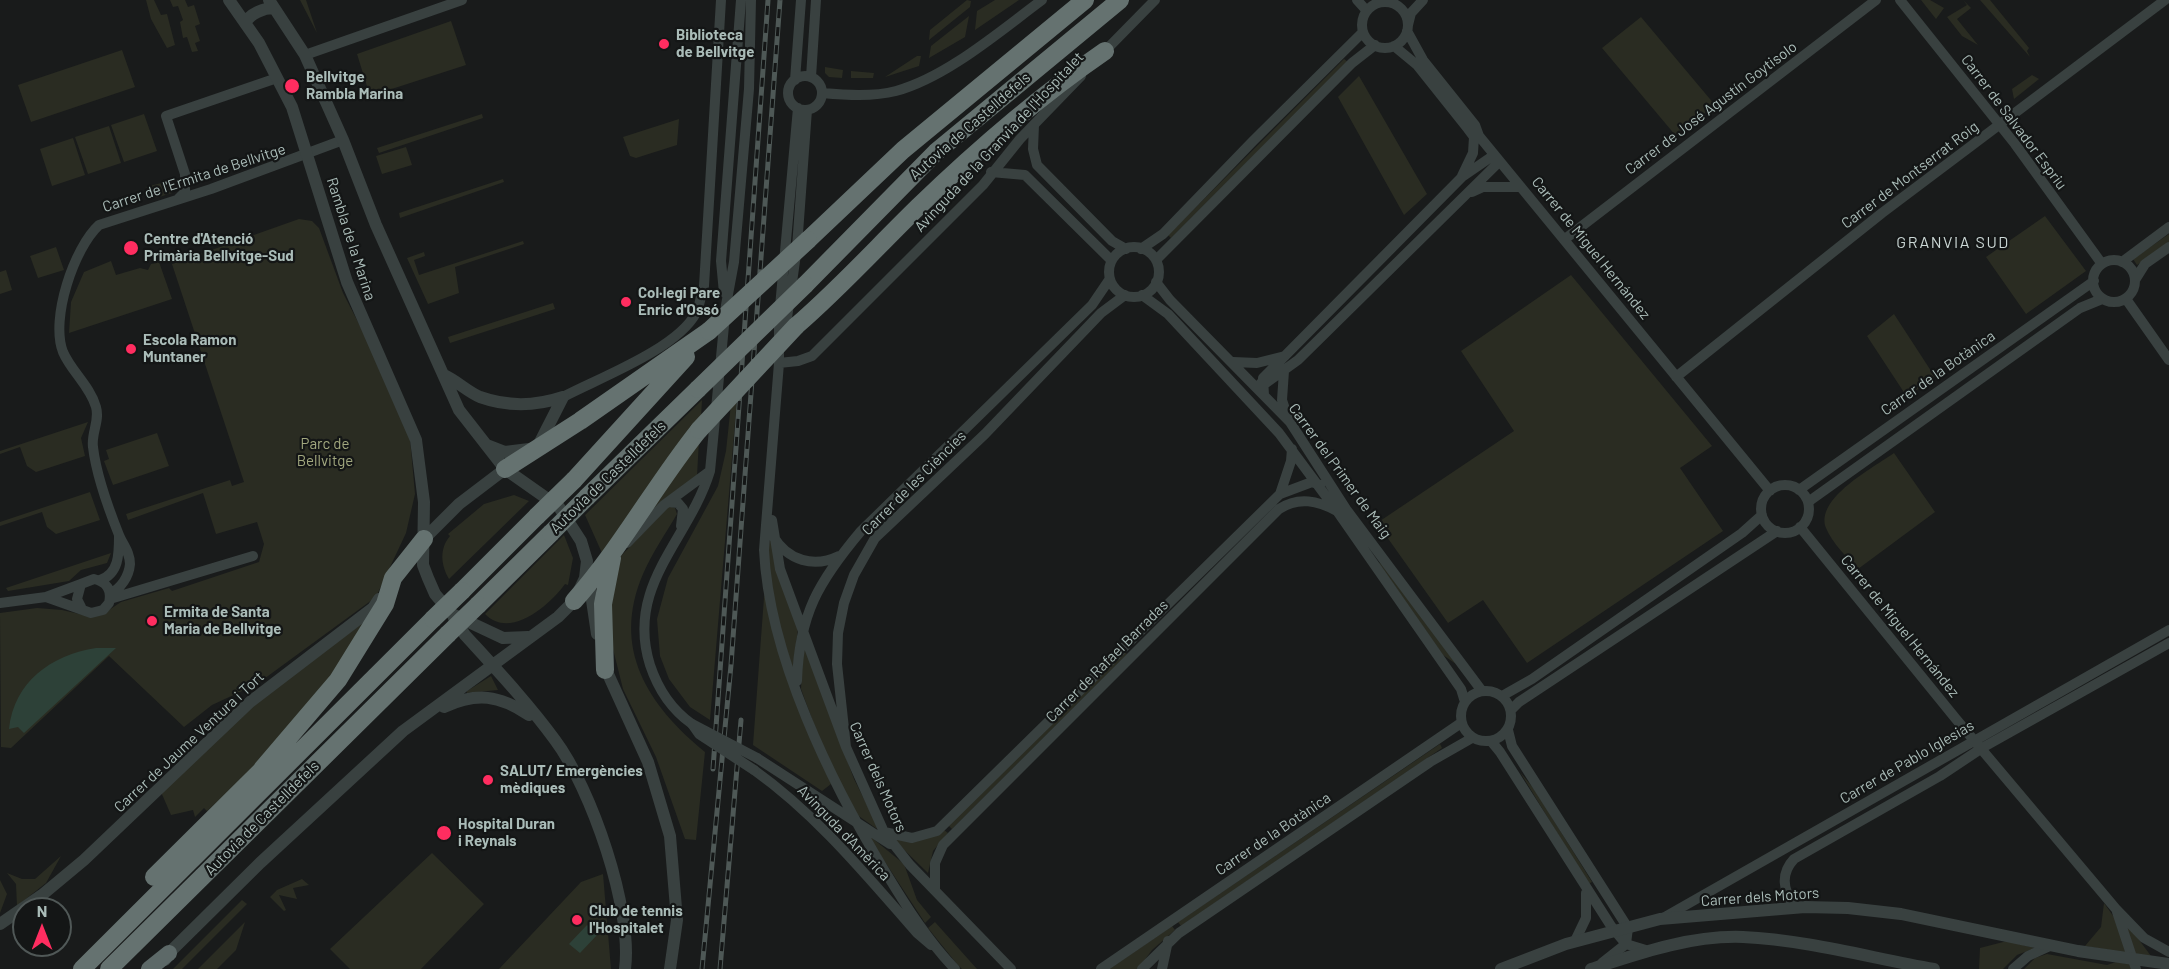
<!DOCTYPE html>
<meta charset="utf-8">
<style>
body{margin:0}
#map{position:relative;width:2169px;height:969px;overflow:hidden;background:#191b1b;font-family:Barlow,sans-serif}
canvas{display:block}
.north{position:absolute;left:12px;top:897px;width:60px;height:60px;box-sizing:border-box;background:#141616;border:2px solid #505857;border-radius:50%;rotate:0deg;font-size:16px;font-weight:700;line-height:24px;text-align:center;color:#aabcb8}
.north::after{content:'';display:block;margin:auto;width:21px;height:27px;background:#ff2d60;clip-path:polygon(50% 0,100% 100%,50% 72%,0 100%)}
</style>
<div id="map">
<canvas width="2169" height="969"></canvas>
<div class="north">N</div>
</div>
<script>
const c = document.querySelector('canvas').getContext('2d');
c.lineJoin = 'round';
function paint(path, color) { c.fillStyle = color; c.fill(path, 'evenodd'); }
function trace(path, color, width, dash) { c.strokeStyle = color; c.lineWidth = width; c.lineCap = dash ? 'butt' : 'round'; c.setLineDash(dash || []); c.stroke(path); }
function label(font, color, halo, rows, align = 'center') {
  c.font = font + ' Barlow,sans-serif'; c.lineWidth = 4.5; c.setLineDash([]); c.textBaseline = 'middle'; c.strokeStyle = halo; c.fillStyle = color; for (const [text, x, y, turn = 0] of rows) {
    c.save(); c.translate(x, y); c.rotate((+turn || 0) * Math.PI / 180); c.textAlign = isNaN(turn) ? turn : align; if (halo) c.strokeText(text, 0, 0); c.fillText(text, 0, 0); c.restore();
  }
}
const green = new Path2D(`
 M146 0H154L161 15 167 14 175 45 167 48 151 19Z
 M170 0H185L188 7 194 5 200 24 195 26 200 41 195 43 198 51 192 52 187 37 183 38 180 22 183 20 178 6 173 7Z
 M300 0H306L317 33Z
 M967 0 971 1 970 7 929 40 930 30Z
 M995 0H1019L975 30 977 11Z
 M1921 0H1930L1944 8 1936 19Z
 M1963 0 1971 8 1957 19 1978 45 1962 36 1947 17 1967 5Z
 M1980 0H1990L2029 48 2027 51 2030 57Z
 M969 16 965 37 929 58 931 46Z
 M1641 17 1715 105 1676 136 1602 48Z
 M451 21 466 65 370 96 357 54Z
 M122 50 135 87 31 122 18 85Z
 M917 56H921L919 66 885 77Z
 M1344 59 1348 62 1171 238 1168 235Z
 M825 67 843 70 842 78 829 77 825 73Z
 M851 71 874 73 873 78H851Z
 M2032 75 2039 79 2014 99 2012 89Z
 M1359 76 1427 194 1404 215 1338 97Z
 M144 114 157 151 124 162 111 125Z
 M482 114 483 118 379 153 377 148Z
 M679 119 677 145 636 158 630 156 623 137Z
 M109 126 121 163 88 174 75 137Z
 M73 138 85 175 52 186 40 149Z
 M406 147 412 165 382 174 376 156Z
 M178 179 172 193 156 198 150 189 145 187Z
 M503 179 504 182 400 218 399 213Z
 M2045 216 2086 271 2026 314 1986 257Z
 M299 219 312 221 319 228 343 293 390 384 409 428 415 494 406 533 376 597 257 684 212 705 184 727 109 656 11 748 1 747 0 613 37 608 62 610 88 616 103 614 121 602 169 588 172 591 259 562 264 544 257 522 216 534 203 493 128 520 126 514 230 480 232 486 244 482 172 264Z
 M2169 234V242L2137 265 2133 259Z
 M523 241 524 244 455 267 459 293 428 304 407 258 424 252 425 256 414 260 419 275Z
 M56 247 64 270 38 278 30 256Z
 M111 261 116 275 140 268 148 270 151 264 159 262 172 299 69 333 71 302 84 272Z
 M6 270 12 290 0 294V272Z
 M1571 275 1712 446 1680 468 1723 531 1527 663 1483 600 1448 623 1377 523 1514 431 1461 351Z
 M553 303 555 309 450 343 448 337Z
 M1894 314 1935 377 1907 397 1867 336Z
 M737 398 710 720 690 707 669 679 660 656 657 619 668 578 718 486 726 451 731 404Z
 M702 400 701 418 602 553 585 515Z
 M88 422 81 438 85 456 36 472 27 466 20 447 0 454V451Z
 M157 433 169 466 113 485 104 461 109 459 106 450Z
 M699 440 697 476 630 537Z
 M1894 453 1935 512 1858 569C1847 557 1832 543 1826 528 1815 498 1873 468 1894 453Z
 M90 492 100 520 56 534 47 527 42 512 0 526V522Z
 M514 495 529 501 449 579C441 565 439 549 450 536L448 534 484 504Z
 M669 506 675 508 677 514C666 533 652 553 643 574 611 649 648 705 705 752L696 840 685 839 656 757 623 689 608 629 619 558Z
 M564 535 573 558 568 585 565 584C550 605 510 640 485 614Z
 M770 536 798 628 793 670C780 629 764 579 770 536Z
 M111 553 107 563 81 570 69 581 8 591 6 588Z
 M1377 561 1390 570 1456 664 1443 655Z
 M765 584 831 784 822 791 753 745Z
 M363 623 333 674 257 766 207 811 204 808 195 817 193 810 171 815 161 792 269 689Z
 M803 642 854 779 880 831 853 812 826 757 801 689Z
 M1124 651 1127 654 952 829 948 825Z
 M491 676 498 690 467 693V691Z
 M1440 744 1442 748 1181 926 1178 922Z
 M1520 772 1535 790 1592 882 1588 884Z
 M944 830 948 833 933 851 928 873 898 844 894 837C915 840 926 842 944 830Z
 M866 833 904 864 917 900 931 917 925 923Z
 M432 853 484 904 421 969H350L330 949Z
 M61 856 46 883 17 906 16 884 7 873 22 879H35Z
 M603 874 611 969H499L581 882Z
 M302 879 309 885 293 888 297 899 279 895 286 910 284 911 270 897 277 890Z
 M0 880 7 894 0 913Z
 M242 900 247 904 182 969H173Z
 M2104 903 2116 920 2126 953 2085 946 2101 927Z
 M2125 921 2151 956 2135 955Z
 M245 922 236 950 217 969H198Z
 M935 922 977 969H962L957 964 928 928Z
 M1172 926 1175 930 1152 950 1138 969H1109Z
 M2007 941 2035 948 2017 955 2003 969H1979L1980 948Z
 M2047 954 2107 965 2116 962 2131 964 2132 969H2024L2035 958Z`);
const water = new Path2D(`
 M96 648H116L24 733 18 727 9 729C14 682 51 655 96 648Z
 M587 925 598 934 580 953 569 944Z`);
const minor = new Path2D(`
 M1357 0 1366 10
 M1900 0 2015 144 2102 264
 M1362 25a23 23 0 1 1 46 0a23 23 0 1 1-46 0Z
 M1408 25 1411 13 1423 0
 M1407 31 1423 60 1475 125 1479 136 1770 491
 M1394 46 1417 65 1468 129 1474 137 1478 136
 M1102 54 1155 0
 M305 55 462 0
 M788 93a17 17 0 1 1 34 0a17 17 0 1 1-34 0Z
 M811 77 816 0
 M795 80 801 0
 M822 93C845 95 873 97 896 91 947 77 1000 31 1042 0
 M798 108 779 318V363L764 550C769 656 831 783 886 873 906 906 928 941 955 969
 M1034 125 1033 149 1037 165 1112 241 1126 249
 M991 172 1025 175 1111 260
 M1462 176 1473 153 1474 137
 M1472 192 1483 187H1521
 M178 199 185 192V174L166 116 277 78
 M1565 239 1876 0
 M1109 272a25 25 0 1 1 50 0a25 25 0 1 1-50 0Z
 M1141 249 1163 234 1253 141 1363 32
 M1156 260 1352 63 1375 45
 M2093 281a21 21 0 1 1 42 0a21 21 0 1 1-42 0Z
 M2122 262 2169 227
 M2135 280 2145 264 2169 247
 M1156 282 1170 300 1290 422 1346 509 1482 691
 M724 293 721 261 741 0
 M1142 295 1168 314 1279 433 1337 511 1461 689 1465 702
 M2126 299 2169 360
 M781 330 787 318 797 247 807 110
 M1233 362 1257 363 1285 356
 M779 363 798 361 812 356 983 185 1020 139 1081 76
 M1284 371 1282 400 1288 418
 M1676 377 1882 213 2165 0
 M1261 383H1266L1298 360 1499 162
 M1264 395 1263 378 1462 177 1494 155
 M563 397C599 378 677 349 696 313 700 305 701 294 704 286L721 0
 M1761 509a24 24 0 1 1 48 0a24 24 0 1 1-48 0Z
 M1799 490 2094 281
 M1280 494 1312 482 1320 485
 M668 502 678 503 683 509 681 526
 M1808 502 2080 308 2102 299
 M772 520 780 569 846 747 884 832 910 865 1011 969
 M1800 527 1956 719 2116 909 2144 938 2169 952
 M773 536C788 561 814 568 839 556
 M627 543 664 505 710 471
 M100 580C119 574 119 554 119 536
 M110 593C121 589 129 576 130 564 130 552 123 545 119 535 109 510 96 473 93 447 91 433 100 421 96 407 90 386 71 371 63 352 50 319 74 248 99 225L211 189 343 140
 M46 597 91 613 103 610 109 603C112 590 107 582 94 579L81 584 77 599 81 607
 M110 599 253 556
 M0 603 46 597 81 584
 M797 681C799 614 819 581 861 531L1092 305 1109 280
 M1461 716a25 25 0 1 1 50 0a25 25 0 1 1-50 0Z
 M1502 696 1532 679 1742 533 1762 515
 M1511 710 1519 702 1777 531
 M692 724C672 710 658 689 650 665 625 585 689 540 710 471L726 305 734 262 749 89 751 0
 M1508 730 1512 746 1628 928 1626 944 1602 963
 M1491 741 1500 752 1611 926 1626 944 1649 951
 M846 747 837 664 838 633 844 603 854 575 875 538 985 434 1101 313 1125 295
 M757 758 890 844
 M754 770C817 815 866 875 917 933L931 945
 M884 832 912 838 937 831 1280 494 1291 461 1292 449
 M935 889V863L943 845 1279 509C1299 496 1318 501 1337 511
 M1795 907C1783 891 1780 874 1794 859L1940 776 1982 748 2169 643
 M2117 912 2136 969
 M1663 918 2169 630
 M1575 941 1586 918V893
 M1101 969 1461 723
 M1142 969 1179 933 1430 762 1472 738
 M1162 969 1168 941
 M2013 969 2028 956 2052 945`);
const tertiary = new Path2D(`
 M229 0 259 43 292 107 347 282 416 440 424 502 423 565 428 578 435 594 452 614 503 638 528 637
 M245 23C250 14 263 8 274 8
 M444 375C457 381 468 392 480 397 508 407 536 406 563 397
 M487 445 505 452 537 448 563 397
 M424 539 459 504 505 469
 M589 580 597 634
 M454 618 465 635C496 669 528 703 555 740 591 788 633 909 625 969
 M603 663 648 762 670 836 677 920 670 969
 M444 707C477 692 499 695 529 715
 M0 924 42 895 84 860 250 702 373 608 379 599
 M165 960 169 953 260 863 403 731 558 617 574 601 585 578 587 561 581 541 559 507 505 469 459 410 376 225 343 140 305 55 269 0
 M1501 969 1566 944 1660 919 1805 907 1848 908 1901 914 2078 951 2169 964
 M1591 969C1640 953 1692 935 1743 937 1807 940 1871 958 1934 969`);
const trunk = new Path2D(`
 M149 969 169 953`);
const motorway = new Path2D(`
 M808 240 903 150 1085 0
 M805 285 936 152 1120 0
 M796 326C839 289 877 247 918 207 976 151 1038 97 1105 51
 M505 469 580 421 709 331
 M574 480 686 357
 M587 497 698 389
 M462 591 537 516
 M574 601C621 548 655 485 699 430
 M478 605 551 533
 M605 670 603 604 612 558
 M262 769 338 680 385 604 393 578 424 539
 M154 877 271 761
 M82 969 433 619
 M109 969 448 634`);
const rail = new Path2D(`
 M713 769 768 0
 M702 969 731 665 780 0
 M720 969 741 720`);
const minorBridge = new Path2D(`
 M692 724 699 734 754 770
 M692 724 757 758`);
const motorwayBridge = new Path2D(`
 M709 331 808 240
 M698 389 805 285
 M699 430 796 326
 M537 516 574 480
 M551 533 587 497
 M433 619 462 591
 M448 634 478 605`);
const markers = [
 [664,44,6,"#ff2d60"],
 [292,86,8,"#ff2d60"],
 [131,248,8,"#ff2d60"],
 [626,302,6,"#ff2d60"],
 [131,349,6,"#ff2d60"],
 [152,621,6,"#ff2d60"],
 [488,780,6,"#ff2d60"],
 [444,833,8,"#ff2d60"],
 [577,920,6,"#ff2d60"]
];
const poiNames = [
 ["Biblioteca",676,35],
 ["de Bellvitge",676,52],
 ["Bellvitge",306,77],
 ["Rambla Marina",306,94],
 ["Centre d'Atenció",144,239],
 ["Primària Bellvitge-Sud",144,256],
 ["Col·legi Pare",638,293],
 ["Enric d'Ossó",638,310],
 ["Escola Ramon",143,340],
 ["Muntaner",143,357],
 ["Ermita de Santa",164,612],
 ["Maria de Bellvitge",164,629],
 ["SALUT/ Emergències",500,771],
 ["mèdiques",500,788],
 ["Hospital Duran",458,824],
 ["i Reynals",458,841],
 ["Club de tennis",589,911],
 ["l'Hospitalet",589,928]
];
const streetNames = [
 ["Carrer de José Agustín Goytisolo",1711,108,-37],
 ["Carrer de Salvador Espriu",2014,122,53],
 ["Autovia de Castelldefels",970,126,-41],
 ["Avinguda de la Granvia de l'Hospitalet",999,142,-47],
 ["Carrer de Montserrat Roig",1910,175,-37],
 ["Carrer de l'Ermita de Bellvitge",194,178,-18],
 ["Rambla de la Marina",351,239,72],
 ["Carrer de Miguel Hernández",1591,248,51],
 ["Carrer de la Botànica",1938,373,-35],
 ["Carrer del Primer de Maig",1340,471,54],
 ["Autovia de Castelldefels",608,477,-44],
 ["Carrer de les Ciències",914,483,-45],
 ["Carrer de Miguel Hernández",1900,626,51],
 ["Carrer de Rafael Barradas",1107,661,-45],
 ["Carrer de Jaume Ventura i Tort",189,742,-43],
 ["Carrer de Pablo Iglesias",1907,762,-30],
 ["Carrer dels Motors",878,777,66],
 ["Autovia de Castelldefels",262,818,-45],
 ["Avinguda d'Amèrica",844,833,46],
 ["Carrer de la Botànica",1273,834,-34],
 ["Carrer dels Motors",1760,897,-4]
];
const parkNames = [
 ["Parc de",325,444],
 ["Bellvitge",325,461]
];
const neighbourhoodNames = [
 ["GRANVIA SUD",1953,243]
];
paint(green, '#2a2c22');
paint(water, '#2d4138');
trace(minor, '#394140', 10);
trace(tertiary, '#394140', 12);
trace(trunk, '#5d6968', 16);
trace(motorway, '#657270', 18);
trace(rail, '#4e5856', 5);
trace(rail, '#141616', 3, [9]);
trace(minorBridge, '#394140', 10);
trace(motorwayBridge, '#657270', 18);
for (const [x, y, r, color] of markers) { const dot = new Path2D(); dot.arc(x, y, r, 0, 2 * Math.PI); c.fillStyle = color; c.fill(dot); trace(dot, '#141616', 2); }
label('bold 15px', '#aabcb8', '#141616', poiNames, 'left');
label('15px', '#aabcb8', '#141616', streetNames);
label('15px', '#a2a87f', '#141616', parkNames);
c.letterSpacing = '1.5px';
label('16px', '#cbd7d5', '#141616', neighbourhoodNames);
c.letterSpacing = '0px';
</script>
